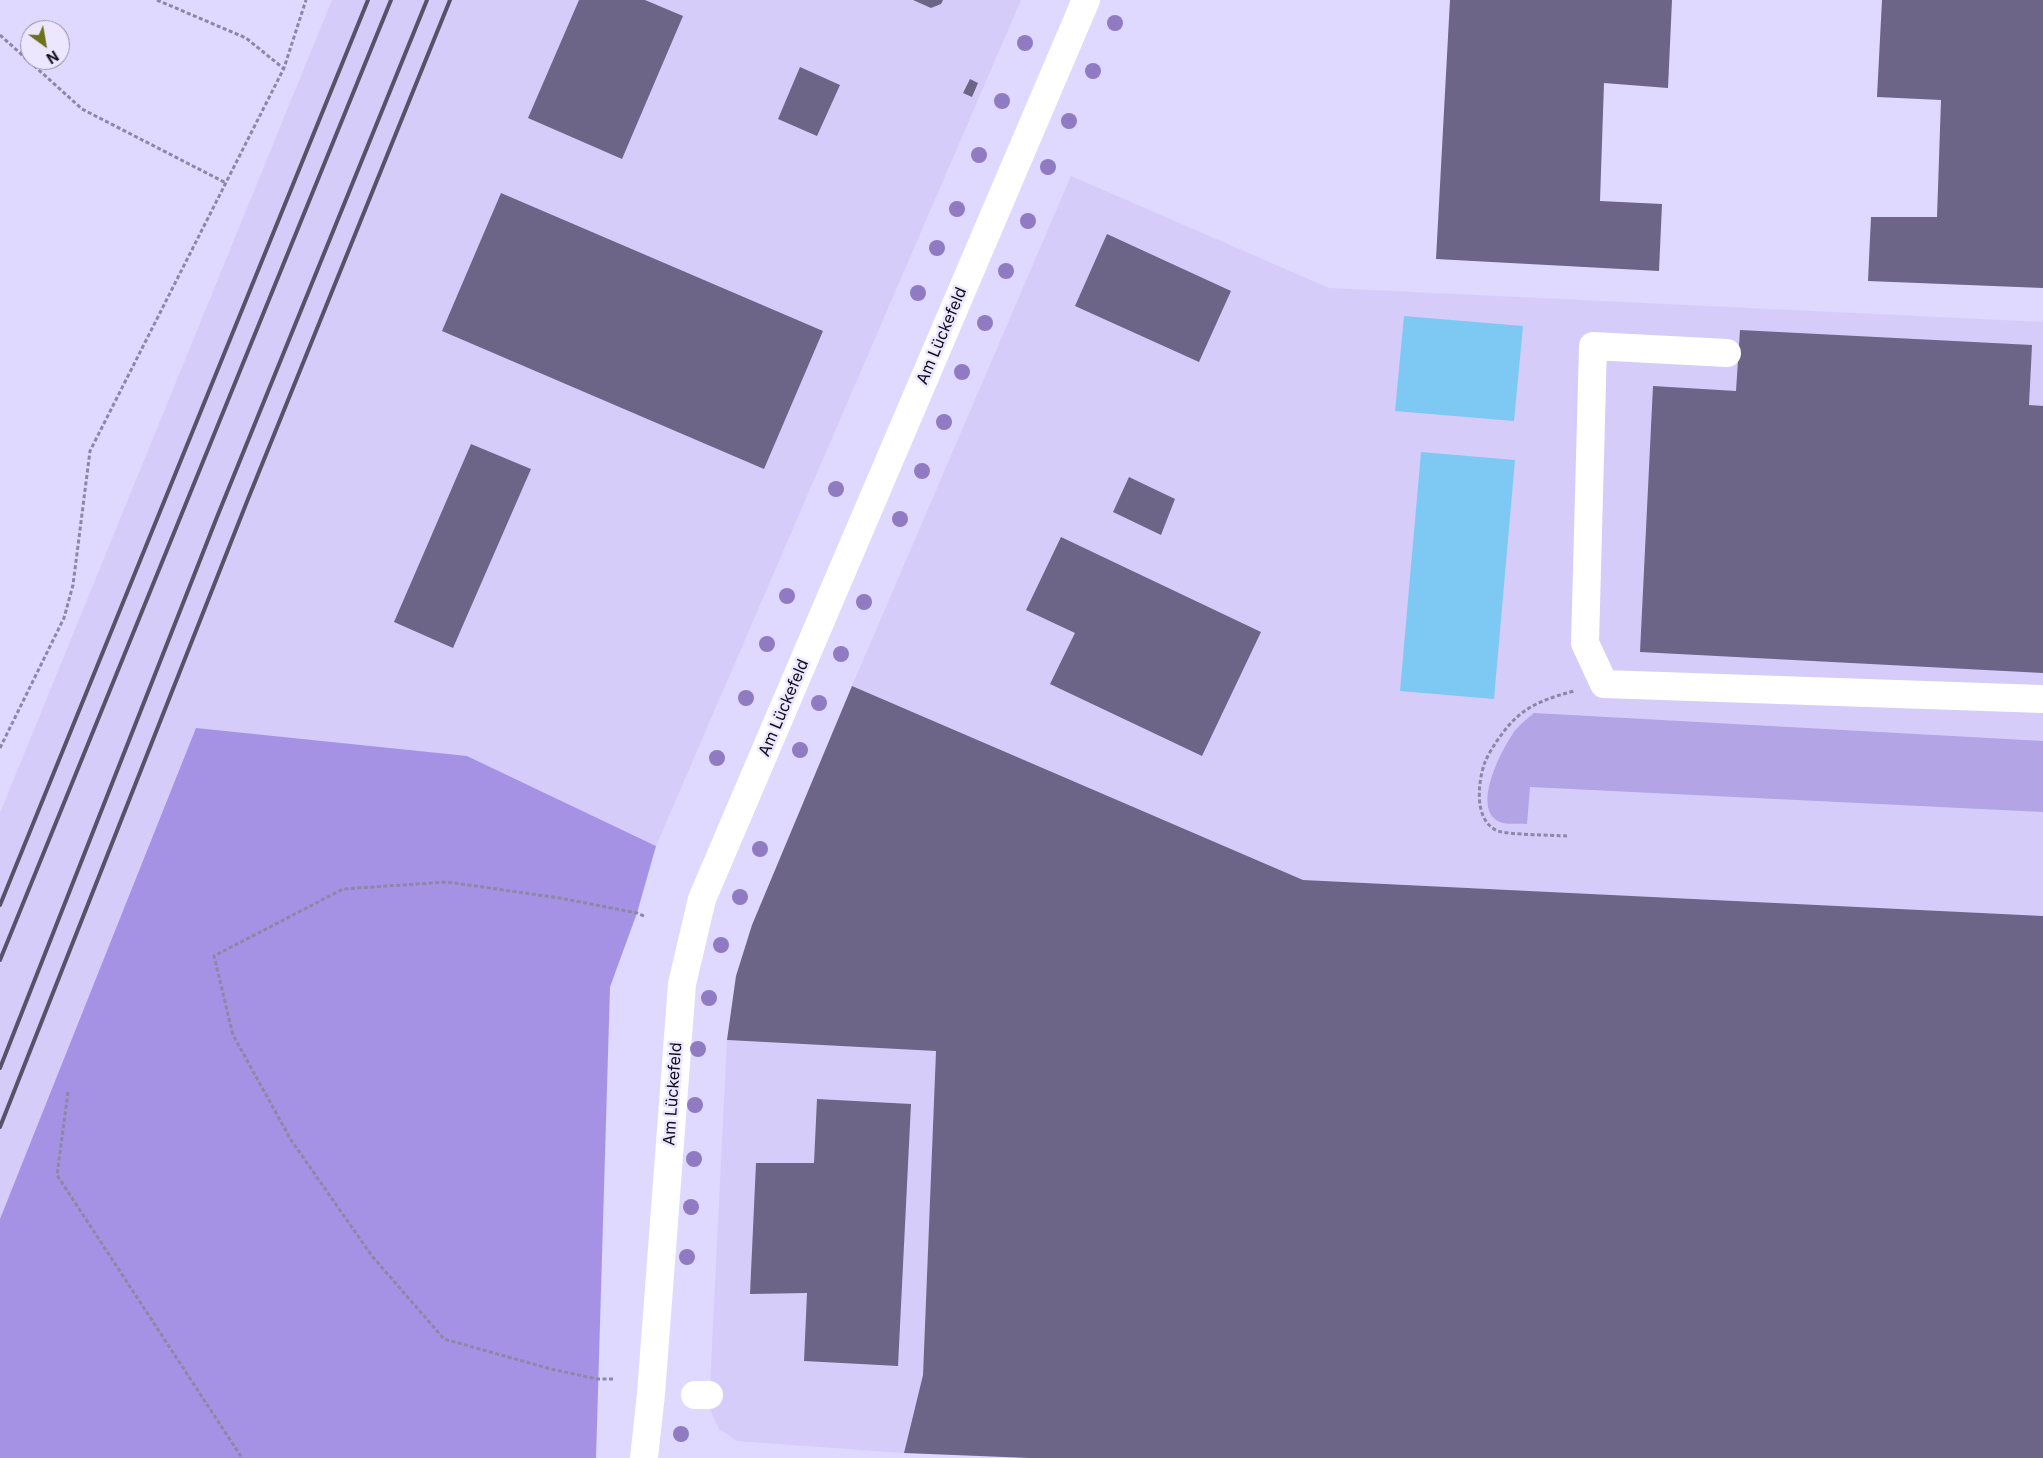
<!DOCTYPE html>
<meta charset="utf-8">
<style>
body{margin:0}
#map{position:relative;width:2043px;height:1458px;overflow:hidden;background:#dfd8ff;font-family:Inter,sans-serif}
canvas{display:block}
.north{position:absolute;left:20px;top:20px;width:50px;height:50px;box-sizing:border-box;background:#ece7ff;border:1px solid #938fa3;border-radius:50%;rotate:148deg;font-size:14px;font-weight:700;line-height:20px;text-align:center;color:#0e0b18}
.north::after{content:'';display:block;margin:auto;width:18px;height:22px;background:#6b7219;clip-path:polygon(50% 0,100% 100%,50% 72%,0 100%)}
</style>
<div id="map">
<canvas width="2043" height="1458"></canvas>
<div class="north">N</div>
</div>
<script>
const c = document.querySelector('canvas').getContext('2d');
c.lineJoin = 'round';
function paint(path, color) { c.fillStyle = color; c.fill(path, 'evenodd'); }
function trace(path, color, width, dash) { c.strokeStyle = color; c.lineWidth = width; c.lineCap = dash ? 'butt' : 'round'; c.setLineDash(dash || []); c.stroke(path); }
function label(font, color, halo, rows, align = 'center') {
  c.font = font + ' Inter,sans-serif'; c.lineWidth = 5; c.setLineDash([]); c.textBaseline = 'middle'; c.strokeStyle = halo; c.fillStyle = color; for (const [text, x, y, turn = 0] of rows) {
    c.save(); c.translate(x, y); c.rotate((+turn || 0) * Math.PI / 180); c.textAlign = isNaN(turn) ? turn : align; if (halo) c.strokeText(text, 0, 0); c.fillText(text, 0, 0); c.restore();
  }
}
const built = new Path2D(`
 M332 0H1021L656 846 467 756 0 1219V813Z
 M1071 176 1329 288 2043 322V916L1303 880 852 686Z
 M727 1040 936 1051 923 1375 904 1453 737 1441 719 1429 709 1407Z`);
const green = new Path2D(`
 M1534 713 2043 741V812L1530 787 1527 824C1520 823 1507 825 1500 822 1470 809 1502 749 1514 732 1519 725 1527 719 1534 713Z`);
const forest = new Path2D(`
 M196 728 467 756 656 846 637 913 610 987 596 1458H0V1219Z`);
const water = new Path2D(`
 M1404 316 1523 326 1514 421 1395 411Z
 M1421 452 1515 460 1494 699 1400 691Z`);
const building = new Path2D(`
 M579 0H645L683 16 622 159 528 118Z
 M913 0H943L941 4 931 8Z
 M1450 0H1672L1668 88 1604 83 1600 201 1662 204 1659 271 1436 259Z
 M1882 0H2043V288L1868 281 1871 217H1937L1941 100 1877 97Z
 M800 67 840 85 817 136 778 119Z
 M970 79 978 83 972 97 963 93Z
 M501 193 823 331 764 469 442 331Z
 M1107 234 1231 291 1199 362 1075 306Z
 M1740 330 2032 345 2029 405 2043 406V673L1640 652 1653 386 1736 391Z
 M471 444 531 469 453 648 394 622Z
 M1129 477 1175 499 1161 535 1113 512Z
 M1061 537 1261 632 1202 756 1050 684 1075 633 1026 610Z
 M852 686 1303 880 2043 916V1458H1029L904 1453 923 1375 936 1051 727 1040 736 976 752 925Z
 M817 1099 911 1104 898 1366 804 1361 807 1293 750 1294 756 1163H814Z`);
const path = new Path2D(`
 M157 0 246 38 283 68
 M0 35 82 109 226 183
 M0 748 64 618 73 585 90 451 284 68 306 0
 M1567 836C1553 835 1509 835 1498 831 1473 821 1478 781 1485 762 1491 748 1505 728 1516 718 1532 703 1552 697 1574 691
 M68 1092 57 1175 242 1458
 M613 1379H597L551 1369 444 1339 372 1256 291 1140 233 1035 214 956 343 889 447 882 560 898 637 913 646 917`);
const minor = new Path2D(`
 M1727 353 1593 346 1585 643 1604 684 2043 699
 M695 1395H709
 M644 1458 651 1394 682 984 702 899 1086 0`);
const rail = new Path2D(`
 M0 905 368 0
 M0 960 391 0
 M0 1068 217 517 427 0
 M0 1127 248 499 450 0`);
const trees = [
 [1115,23],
 [1025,43],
 [1093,71],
 [1002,101],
 [1069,121],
 [979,155],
 [1048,167],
 [957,209],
 [1028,221],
 [937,248],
 [1006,271],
 [918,293],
 [985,323],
 [962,372],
 [944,422],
 [922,471],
 [836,489],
 [900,519],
 [787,596],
 [864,602],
 [767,644],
 [841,654],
 [746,698],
 [819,703],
 [800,750],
 [717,758],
 [760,849],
 [740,897],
 [721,945],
 [709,998],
 [698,1049],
 [695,1105],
 [694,1159],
 [691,1207],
 [687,1257],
 [681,1434]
];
const streetNames = [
 ["Am Lückefeld",942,336,-67],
 ["Am Lückefeld",784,708,-67],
 ["Am Lückefeld",673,1094,-86]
];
paint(built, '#d5ccfa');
paint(green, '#b2a4e5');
paint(forest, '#a692e4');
paint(water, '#7ec9f3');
paint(building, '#6d6587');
trace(path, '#8c87a4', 3, [4, 2.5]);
trace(minor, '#fff', 28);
trace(rail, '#575268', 4);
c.fillStyle = '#907ac1';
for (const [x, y] of trees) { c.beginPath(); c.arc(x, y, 8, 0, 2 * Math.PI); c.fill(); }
label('16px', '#0e0b18', '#ece7ff', streetNames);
</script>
